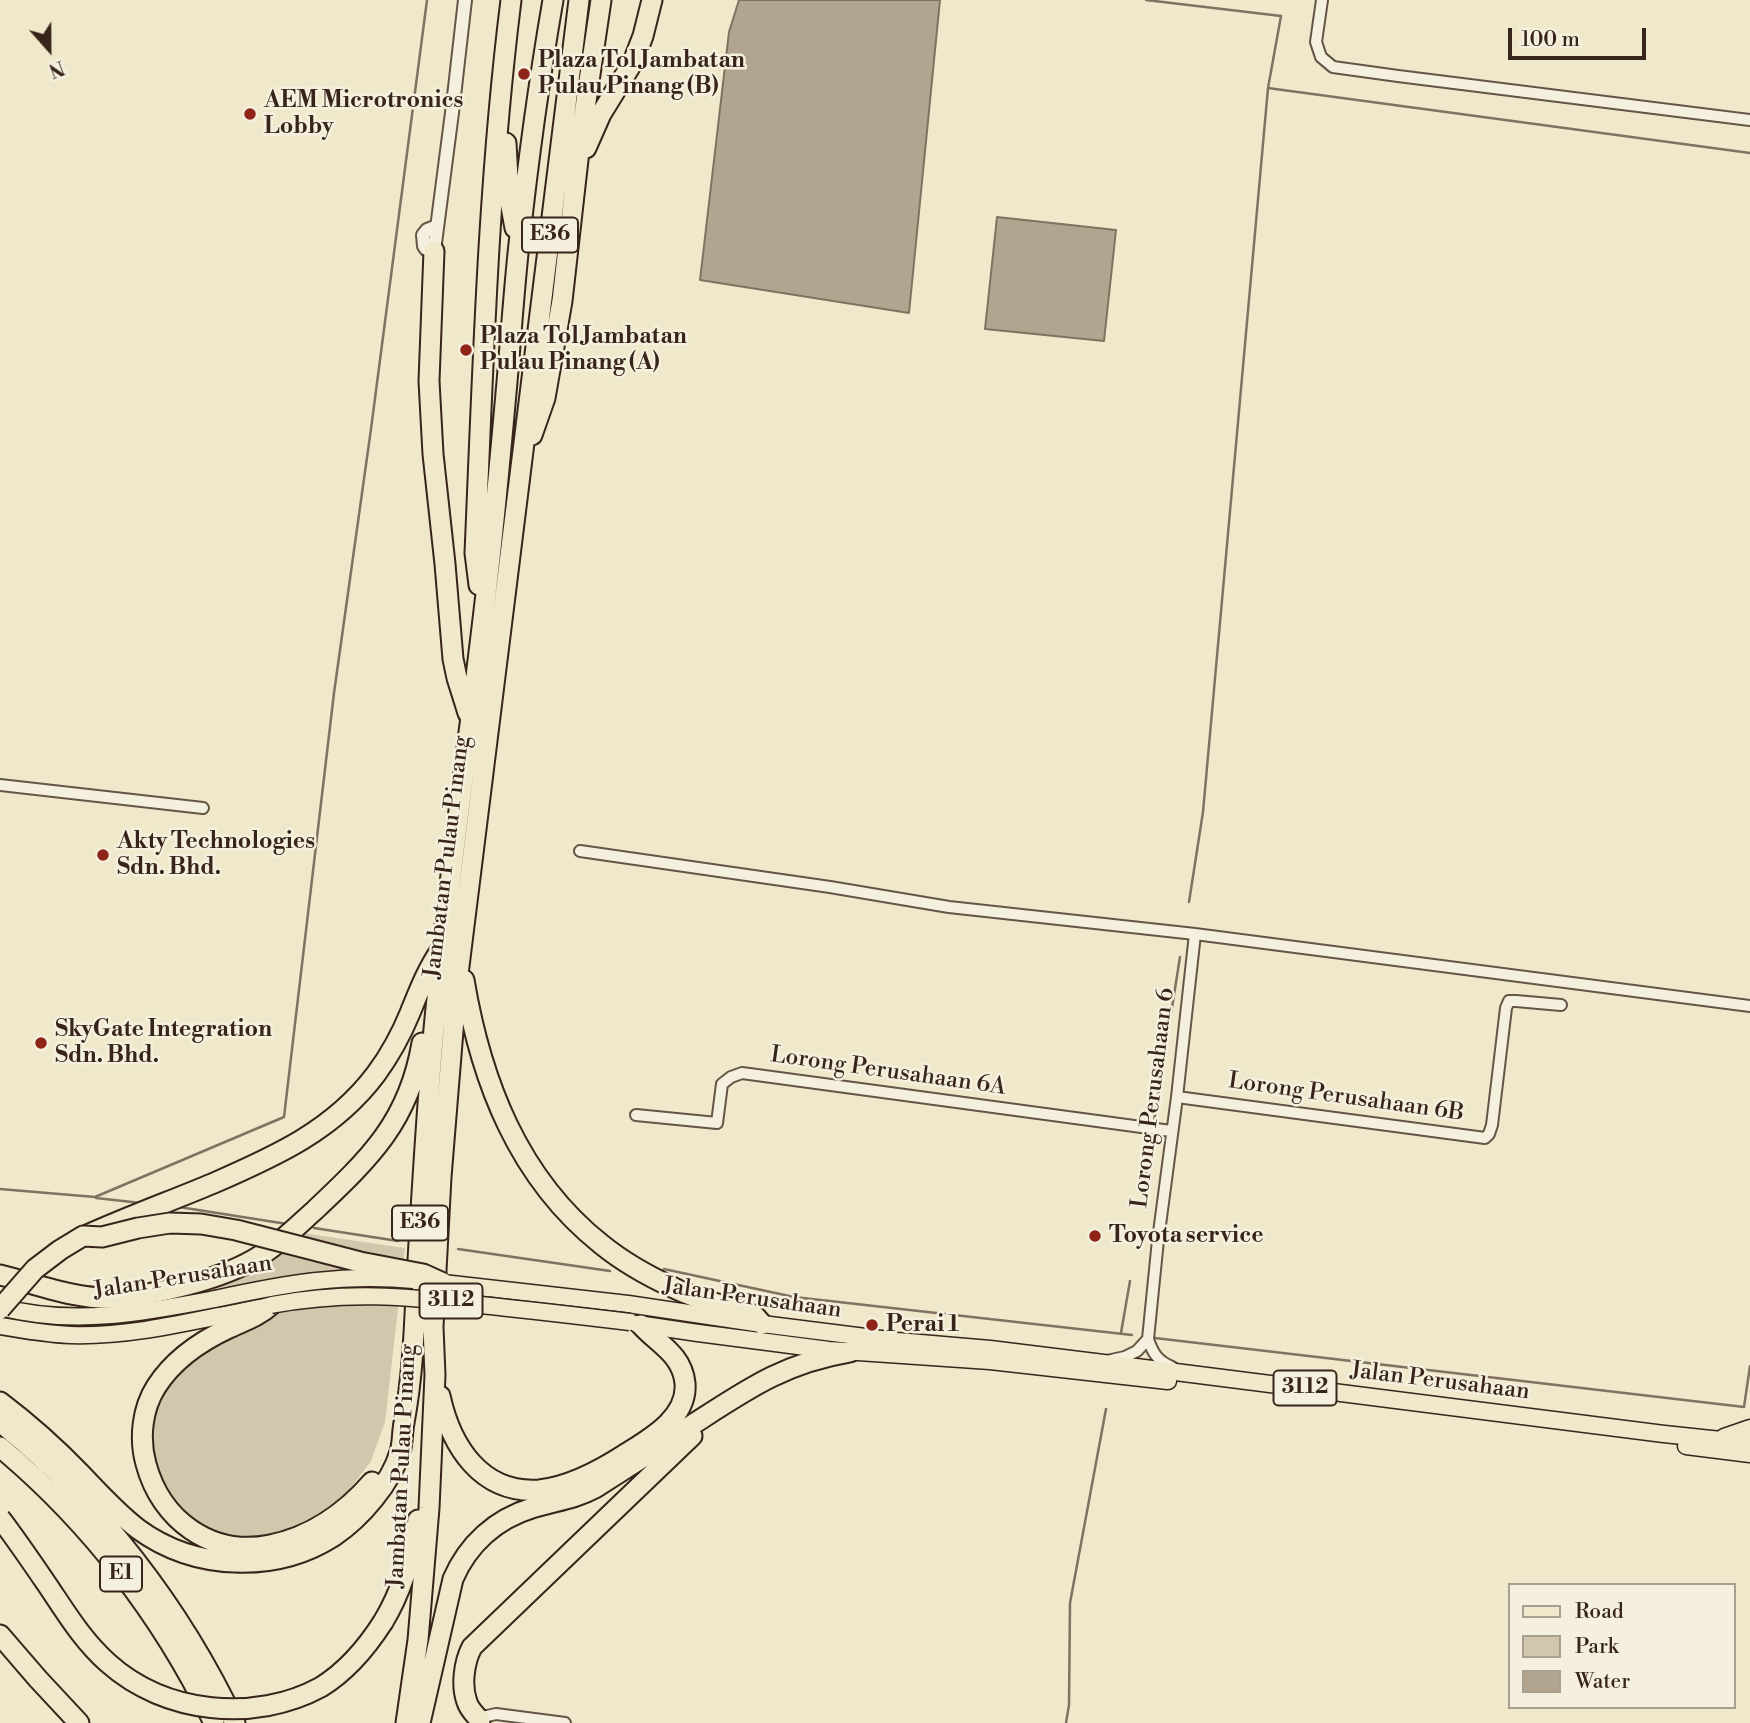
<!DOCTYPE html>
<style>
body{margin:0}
#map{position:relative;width:1750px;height:1723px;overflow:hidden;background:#f0e8cb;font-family:"Libre Bodoni",serif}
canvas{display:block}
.legend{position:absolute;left:1508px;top:1583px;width:228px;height:126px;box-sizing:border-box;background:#f5f0dd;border:2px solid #a99e8f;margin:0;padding:9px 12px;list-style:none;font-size:21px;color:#37241a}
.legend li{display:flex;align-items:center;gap:14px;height:35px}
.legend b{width:35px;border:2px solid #a99e8f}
.north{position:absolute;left:14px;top:14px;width:70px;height:70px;-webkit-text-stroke:5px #f5f0dd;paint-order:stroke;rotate:159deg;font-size:19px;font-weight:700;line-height:28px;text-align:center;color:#37241a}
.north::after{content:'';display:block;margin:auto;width:24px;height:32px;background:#37241a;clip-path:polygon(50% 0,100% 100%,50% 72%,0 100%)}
.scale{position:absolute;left:1508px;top:28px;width:138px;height:32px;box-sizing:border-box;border:4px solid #37241a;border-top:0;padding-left:9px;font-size:21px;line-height:24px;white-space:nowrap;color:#37241a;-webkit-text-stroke:5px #f5f0dd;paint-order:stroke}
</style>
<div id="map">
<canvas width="1750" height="1723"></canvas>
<ul class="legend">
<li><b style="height:9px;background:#f0e8cb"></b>Road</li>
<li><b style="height:19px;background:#d1c7ad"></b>Park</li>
<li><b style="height:19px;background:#b1a58f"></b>Water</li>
</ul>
<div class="north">N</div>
<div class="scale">100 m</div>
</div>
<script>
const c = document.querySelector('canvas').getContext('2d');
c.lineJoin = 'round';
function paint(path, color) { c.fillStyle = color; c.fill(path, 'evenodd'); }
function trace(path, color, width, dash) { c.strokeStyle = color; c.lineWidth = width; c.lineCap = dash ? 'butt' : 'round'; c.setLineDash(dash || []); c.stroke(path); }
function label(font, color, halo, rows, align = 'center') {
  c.font = font + ' "Libre Bodoni",serif'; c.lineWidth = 5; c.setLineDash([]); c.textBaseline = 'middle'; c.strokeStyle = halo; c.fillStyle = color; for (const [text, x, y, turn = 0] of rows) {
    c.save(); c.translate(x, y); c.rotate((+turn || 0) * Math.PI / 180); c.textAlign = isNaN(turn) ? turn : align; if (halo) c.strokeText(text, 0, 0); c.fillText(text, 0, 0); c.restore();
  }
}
const green = new Path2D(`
 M302 1233 405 1248 385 1422 371 1461 346 1494 313 1524 269 1543 200 1531 165 1498 149 1454 155 1407 166 1386 181 1368 201 1353 223 1344 212 1291 267 1264Z`);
const water = new Path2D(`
 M739 0H940L909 313 700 280 729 32Z
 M997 217 1116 230 1104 341 985 329Z`);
const stream = new Path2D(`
 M1146 0 1281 16 1268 88 1750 153
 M1189 902 1203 812 1268 88
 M1154 1121 1180 957
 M1144 1188 1151 1139
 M0 1189 95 1197 284 1117 334 693 371 429 427 0
 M96 1198 141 1203
 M179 1207 287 1224
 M314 1228 398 1241
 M458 1249 610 1271
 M664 1269 794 1297 1132 1335
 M1121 1333 1130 1281
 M1155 1338 1744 1407 1750 1366
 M1066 1723 1069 1705 1070 1603 1106 1409`);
const minor = new Path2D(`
 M1322 0 1316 42 1321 57 1333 67 1398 76 1750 120
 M0 785 203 808
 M580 851 830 887 949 907 1195 934 1750 1006
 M1177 1097 1485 1138 1489 1134 1492 1125 1506 1008 1509 1001H1516L1561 1005
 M636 1115 717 1123 722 1084 731 1077 742 1073 1171 1131
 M1148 1339C1153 1354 1158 1361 1172 1367
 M1111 1360 1125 1357 1137 1351 1148 1339 1158 1240 1177 1097 1195 934
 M477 1723 487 1716 496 1714 565 1723`);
const tertiary = new Path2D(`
 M437 226 427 230 423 235 424 246 426 249 434 251 453 105 465 0`);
const primary = new Path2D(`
 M443 1283 628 1304 762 1324 897 1341 990 1349 1144 1368 1664 1434 1750 1443
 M0 1307C72 1326 143 1313 215 1299
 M637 1324 698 1333 829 1350 990 1361 1168 1381
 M0 1326C23 1330 47 1334 70 1335 135 1337 200 1319 264 1307
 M1724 1437 1750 1428
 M1686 1446 1750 1454`);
const motorway = new Path2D(`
 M506 143 509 196 515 228
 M586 148 601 114 633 62 643 36 652 0
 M434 251 429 381 433 454 445 564 453 659 457 678 468 713
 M532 435 545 398 562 301 580 142 601 0
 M479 585 475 553C483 368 488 184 511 0
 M464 980C481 1081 518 1178 601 1244 623 1262 648 1276 674 1288 700 1301 728 1306 754 1315L762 1324
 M85 1236C127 1217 171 1201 214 1183 276 1156 334 1130 376 1074 390 1055 401 1035 410 1013 419 991 427 970 440 951
 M0 1275C37 1284 76 1300 115 1298 155 1295 218 1280 253 1260 276 1247 296 1227 315 1210 370 1158 409 1121 422 1043
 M271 1305C259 1316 244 1321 229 1328 201 1341 173 1360 156 1387 142 1409 139 1439 146 1464 161 1520 211 1557 270 1545 311 1537 346 1512 372 1482
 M440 1396C451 1446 481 1494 539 1490 570 1487 601 1470 627 1453 651 1438 688 1417 685 1383 682 1354 658 1344 641 1325
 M0 1402C29 1424 56 1448 81 1474 99 1493 117 1513 138 1529 194 1570 275 1574 334 1536 361 1518 391 1483 400 1452 403 1443 402 1432 404 1423 412 1380 414 1338 416 1295 421 1206 426 1118 434 1029 449 869 474 709 491 549 497 493 502 438 507 382 511 336 514 290 519 244 528 162 539 81 553 0
 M0 1422C99 1502 181 1608 235 1723
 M0 1447C90 1522 163 1617 214 1723
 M383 1622C402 1591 412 1556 418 1520
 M0 1635 38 1679 79 1723
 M480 1720C475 1715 469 1709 467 1702 461 1686 464 1662 472 1647L692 1436
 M406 1723 418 1640 429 1508 435 1375 433 1327 441 1177 457 982 579 0
 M420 1723 453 1579C468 1544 496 1519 532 1508 554 1501 575 1499 595 1488 628 1467 662 1445 695 1423 749 1388 785 1363 850 1352`);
const primaryBridge = new Path2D(`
 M215 1299C284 1284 343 1273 414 1280
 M271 1305C346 1291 405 1296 480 1305 530 1310 580 1316 630 1322`);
const motorwayBridge = new Path2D(`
 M0 1309 35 1269 60 1250 83 1236 102 1237 138 1228 170 1223 201 1224 236 1230 360 1262 423 1274 443 1283
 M0 1518C16 1539 31 1561 46 1583 65 1611 82 1640 108 1663 165 1714 255 1723 321 1687 347 1671 367 1647 383 1622`);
const markers = [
 [524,74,7,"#8f2418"],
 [250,114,7,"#8f2418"],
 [466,350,7,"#8f2418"],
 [103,855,7,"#8f2418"],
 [41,1043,7,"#8f2418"],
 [1095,1236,7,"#8f2418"],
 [872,1325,7,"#8f2418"]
];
const shields = [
 [550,235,56],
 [420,1223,56],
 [451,1301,63],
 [1305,1388,63],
 [121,1574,42]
];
const shieldNames = [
 ["E36",550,235],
 ["E36",420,1223],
 ["3112",451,1301],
 ["3112",1305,1388],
 ["E1",121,1574]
];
const poiNames = [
 ["Plaza Tol Jambatan",538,61],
 ["Pulau Pinang (B)",538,87],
 ["AEM Microtronics",264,101],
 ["Lobby",264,127],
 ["Plaza Tol Jambatan",480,337],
 ["Pulau Pinang (A)",480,363],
 ["Akty Technologies",117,842],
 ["Sdn. Bhd.",117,868],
 ["SkyGate Integration",55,1030],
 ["Sdn. Bhd.",55,1056],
 ["Toyota service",1109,1236],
 ["Perai 1",886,1325]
];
const streetNames = [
 ["Jambatan Pulau Pinang",448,857,-83],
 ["Lorong Perusahaan 6A",888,1072,8],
 ["Lorong Perusahaan 6",1154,1098,-83],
 ["Lorong Perusahaan 6B",1346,1098,8],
 ["Jalan Perusahaan",183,1278,-9],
 ["Jalan Perusahaan",752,1299,8],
 ["Jalan Perusahaan",1440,1382,7],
 ["Jambatan Pulau Pinang",403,1466,-87]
];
paint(green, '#d1c7ad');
paint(water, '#b1a58f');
trace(water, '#807160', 2);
trace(stream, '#807160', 2.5);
trace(minor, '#655546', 14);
trace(tertiary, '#655546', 16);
trace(primary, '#37241a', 19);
trace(motorway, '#37241a', 23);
trace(minor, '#f5f0dd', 10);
trace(tertiary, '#f5f0dd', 12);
trace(primary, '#f0e8cb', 16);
trace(motorway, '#f0e8cb', 19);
trace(primaryBridge, '#37241a', 19, []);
trace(motorwayBridge, '#37241a', 23, []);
trace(primaryBridge, '#f0e8cb', 16);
trace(motorwayBridge, '#f0e8cb', 19);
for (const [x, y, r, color] of markers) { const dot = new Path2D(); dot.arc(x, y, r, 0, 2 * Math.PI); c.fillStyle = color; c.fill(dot); trace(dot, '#f5f0dd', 2.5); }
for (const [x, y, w] of shields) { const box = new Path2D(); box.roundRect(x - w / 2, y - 17.5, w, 35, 5); c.fillStyle = '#f5f0dd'; c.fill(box); trace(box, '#37241a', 2); }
label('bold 21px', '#37241a', null, shieldNames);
label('bold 23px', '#37241a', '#f5f0dd', poiNames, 'left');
label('23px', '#37241a', '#f5f0dd', streetNames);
</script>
